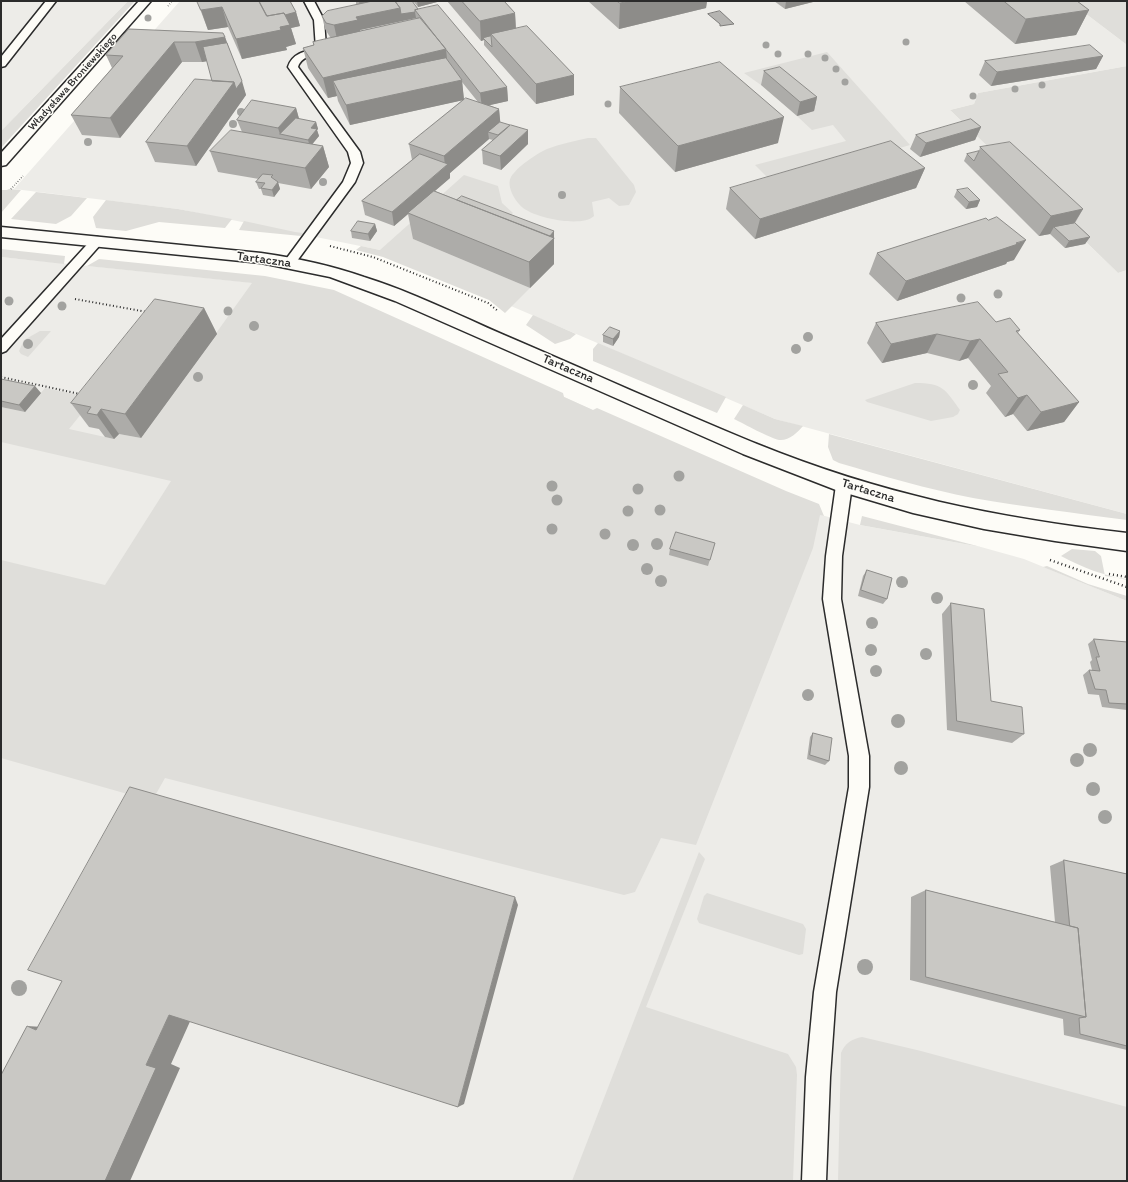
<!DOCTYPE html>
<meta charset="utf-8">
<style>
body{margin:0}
#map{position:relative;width:1128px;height:1182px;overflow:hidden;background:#fdfcf7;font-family:Itim,sans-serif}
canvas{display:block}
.frame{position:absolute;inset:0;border:2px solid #2b2b2b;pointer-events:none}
</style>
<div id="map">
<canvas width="1128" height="1182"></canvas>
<div class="frame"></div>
</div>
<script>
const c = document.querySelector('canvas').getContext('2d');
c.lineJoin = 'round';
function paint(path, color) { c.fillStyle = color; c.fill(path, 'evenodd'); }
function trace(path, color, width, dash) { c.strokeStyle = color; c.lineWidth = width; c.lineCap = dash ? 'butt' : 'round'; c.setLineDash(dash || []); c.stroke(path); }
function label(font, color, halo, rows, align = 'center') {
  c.font = font + ' Itim,sans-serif'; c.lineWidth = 3; c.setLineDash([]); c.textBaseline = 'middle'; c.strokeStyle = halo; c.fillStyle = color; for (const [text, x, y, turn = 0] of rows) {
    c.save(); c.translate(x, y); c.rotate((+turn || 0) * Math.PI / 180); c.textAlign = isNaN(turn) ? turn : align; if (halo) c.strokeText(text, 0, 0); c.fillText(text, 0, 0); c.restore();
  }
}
const built = new Path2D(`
 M1 1H128L1 131Z
 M180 1H1069L1127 45V66L978 93 974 104 950 110 1118 273 1127 270V514L775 419 380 250 178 209 14 189Z
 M1 257 334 291 821 515 860 525 981 547 1024 559 1127 601V1181H1Z`);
const green = new Path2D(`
 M128 1H135L1 148V131Z
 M1069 1H1127V45Z
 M827 52 910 145 775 185 755 165 846 141 833 125 812 130 797 116 813 111 777 81 761 85 744 73Z
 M1127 66V270L1118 273 950 110 974 104 978 93Z
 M588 138H596L634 185 636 192 629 205 619 206 609 198 592 202 594 216C582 228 534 218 522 207 515 201 506 186 511 177 517 167 536 154 547 149 560 144 575 141 588 138Z
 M464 175 498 186 502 203 513 213 506 219 413 239 530 288 505 313 489 300 383 257 356 250 361 246 380 250Z
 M9 189 21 190 1 213V190H7Z
 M36 192 87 198 71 216 56 224 11 219Z
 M106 200 178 209 232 219 225 228 159 222 126 231 96 228 93 217Z
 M244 221 295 232 303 233 301 236 239 230Z
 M1 249 65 256 64 264 1 257Z
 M99 259 265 276 334 290 563 393 564 397 593 410 597 408 786 491 819 504 824 516 820 515 813 548 696 845 661 838 635 892 624 895 165 778 152 801 1 758V560L105 585 171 481 1 442V407L25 412 45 388 94 398 69 429 114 439 119 434 141 438 252 283 87 266Z
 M533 315 576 334 570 339 555 344 526 325Z
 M40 331H51L28 357 21 354 19 351 24 340Z
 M598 343 726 397 717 413 593 361V349Z
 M915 383C943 383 945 389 960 410L958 414 953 417 931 421 867 402 865 400Z
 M743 405 775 419 803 426C797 433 789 441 779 440 770 438 744 424 734 419Z
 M829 434 1127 514V520C1075 513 1024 507 973 498 927 489 883 476 839 463L833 460 828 447Z
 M862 516 981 547 860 525Z
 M1072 549 1095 551 1101 556 1105 576 1127 579V580C1103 575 1083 568 1061 556Z
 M1047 566 1088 584 1127 596V601L1043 567Z
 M699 852 705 859 646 1007 788 1054 796 1067 797 1075 793 1181H572Z
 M707 893 803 924 806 929 803 954 799 955 699 923 697 919 704 896Z
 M862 1037 921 1051 1127 1107V1181H838L841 1053C845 1043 852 1039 862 1037Z`);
const water = new Path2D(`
 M720 11 734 24 720 26V24L708 14Z`);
const pathFar2 = new Path2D(`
 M168 6 172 1
 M11 189 23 176`);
const pathFar1 = new Path2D(`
 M330 246 373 257 488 303 498 311
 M75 299 147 312
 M1 377 80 394`);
const path = new Path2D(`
 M1050 560 1127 587
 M1109 574 1127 577`);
const lane = new Path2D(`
 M46 1H56L5 66 1 67V57Z
 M304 1H314L324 20 326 47 330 48 332 50 330 52C319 55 302 54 298 67L360 152 363 163 355 182 294 265H286L284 262 343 182 351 163 348 152 288 67C292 54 304 51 316 49L314 20Z
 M97 237 101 238 103 241 101 244 6 351 1 353V339L93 238Z
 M844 479 850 481 852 485 842 556 841 599 869 756V787L836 992 830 1077 826 1181H802L806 1077 814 992 849 787V756L823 599 826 556 836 485 838 481Z`);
const street = new Path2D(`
 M139 1H151L6 165 1 166V153Z`);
const secondary = new Path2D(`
 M1 227 261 253C296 258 330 265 364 277 412 292 458 315 504 335 588 371 672 409 757 444 880 494 996 518 1127 533V551L1055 541 984 529 913 513 836 490 743 454 395 301 330 277 261 263 1 237Z`);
const trees = [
 [148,18,3.5],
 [906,42,3.5],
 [766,45,3.5],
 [778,54,3.5],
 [808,54,3.5],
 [825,58,3.5],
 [836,69,3.5],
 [845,82,3.5],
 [1042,85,3.5],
 [1015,89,3.5],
 [973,96,3.5],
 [608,104,3.5],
 [241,112,4],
 [233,124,4],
 [88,142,4],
 [323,182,4],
 [562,195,4],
 [998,294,4.5],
 [961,298,4.5],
 [9,301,4.5],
 [62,306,4.5],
 [228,311,4.5],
 [254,326,5],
 [808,337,5],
 [28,344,5],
 [796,349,5],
 [198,377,5],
 [973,385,5],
 [679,476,5.5],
 [552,486,5.5],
 [638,489,5.5],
 [557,500,5.5],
 [660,510,5.5],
 [628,511,5.5],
 [552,529,5.5],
 [605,534,5.5],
 [657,544,6],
 [633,545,6],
 [647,569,6],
 [661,581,6],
 [902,582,6],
 [937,598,6],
 [872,623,6],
 [871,650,6],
 [926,654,6],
 [876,671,6],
 [808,695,6],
 [898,721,7],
 [1090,750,7],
 [1077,760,7],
 [901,768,7],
 [1093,789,7],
 [1105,817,7],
 [865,967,8],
 [19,988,8]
];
const wall = new Path2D(`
 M197 1H290L296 12 300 26 291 28 296 44 286 47 287 50 242 59 228 27 208 30Z
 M356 1H412L418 9 507 87 508 101 489 105 499 109 500 122 528 144 501 170 483 164 482 150 493 140 489 139 450 173V178L435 191 555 238 554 239V264L530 288 413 239 408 214 394 226 365 215 362 201 412 160 409 144 463 100 350 125 338 101 337 96 328 98 308 68 303 48 313 45V42L333 38 330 37 325 29 322 16 356 5ZM416 18V19L360 31V30ZM462 82 478 102 464 100Z
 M413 1H441L418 7Z
 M447 1H504L515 13 516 28 574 75V95L536 104 484 45V40L481 41Z
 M588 1H707L706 8 619 29Z
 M774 1H817L785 9Z
 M964 1H1077L1089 10 1076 35 1015 44Z
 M129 29 225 37 246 95 196 166 155 162 146 142 212 81 207 61 202 62H182L120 138 82 135 71 115 112 68 106 55Z
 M1103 56 1096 69 991 86 979 75 985 61Z
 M764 71 817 97 814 111 797 116 761 85Z
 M620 87 778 143 675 172 619 113Z
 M296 108 299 119 316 122 318 129 317 130 319 136 312 144 323 146 329 167 311 189 278 183 280 189 274 197 263 195 261 189H259L256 182 259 179 218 172 210 151 242 132 237 120Z
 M981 127 975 140 920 157 910 149 916 135Z
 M980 147 1083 209 1075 223 1090 237 1085 244 1065 248 1050 234 1039 236 964 161 967 154 979 151Z
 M925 168 916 188 755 239 726 209 730 188Z
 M957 190 980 200 977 207 966 209 954 197Z
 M375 224 377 231 370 241 352 238 351 231Z
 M877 253 1014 260 1007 262 1006 264 897 301 869 274Z
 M204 308 217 334 141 438 119 434 114 439 105 437 99 429 89 427 71 403Z
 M996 322 1020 330 1018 333 1079 402 1064 422 1027 431 1013 414 1005 417 986 393 991 386 968 358 959 361 927 353 882 363 867 343 876 323Z
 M620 331 619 337 613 346 603 342V335Z
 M1 379 41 393 25 412 1 407Z
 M715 543 708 566 669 555 670 549Z
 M867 570 887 599 883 604 858 596 863 576Z
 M951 603 991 701 1024 734 1012 743 947 730 942 614Z
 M1094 639 1127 642V710L1102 707 1099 695 1088 694 1083 675 1089 670H1092L1090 662 1092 660 1088 644Z
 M813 733 829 761 825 765 807 759 810 737Z
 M1064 860 1127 874V1050L1064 1035 1063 1019 910 980 911 897 926 890 1055 922 1050 866Z`);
const shadedWall = new Path2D(`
 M359 1H391L361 15Z
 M417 1H441L418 7Z
 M631 1H707L706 8 619 29 620 3Z
 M786 1H817L785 9Z
 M222 7 228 27 208 30 201 10Z
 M400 8 415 12 416 18 360 30 361 34 337 39 334 25 356 17Z
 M1089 10 1076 35 1015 44 1026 19Z
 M296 12 300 26 291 28 296 44 286 47 287 50 242 59 236 39 266 18Z
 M515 13 516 33 491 34V39L483 38 484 40 481 41 480 21Z
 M225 37 232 57 202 62 195 42Z
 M174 42 182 62 120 138 110 118Z
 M446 49 448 69 333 81 337 96 328 98 323 78Z
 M1103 56 1096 69 991 86 997 72Z
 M574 75V95L536 104V84Z
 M462 80 464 100 350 125 346 105Z
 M242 81 246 95 196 166 187 146 234 82Z
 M507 87 508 101 482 107 480 93Z
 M817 97 814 111 797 116 800 102Z
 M296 108 300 122 280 134 278 128Z
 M499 109 501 129 488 132 489 139 450 173V178L409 213H408V214L394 226 392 212 445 167 444 156Z
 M784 117 778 143 675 172 678 146Z
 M316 122 318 129 317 130 319 136 310 147 308 140 311 128Z
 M981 127 975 140 920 157 926 143Z
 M528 130V144L501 170 500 156Z
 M323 146 329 167 311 189 305 168Z
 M925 168 916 188 755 239 760 219Z
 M278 182 280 189 274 197 272 190Z
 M980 200 977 207 966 209 969 202Z
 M1083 209 1070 230 1054 227 1050 234 1039 236 1051 216Z
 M375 224 377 231 370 241 368 234Z
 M554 231V264L530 288 529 262 536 250Z
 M1090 237 1085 244 1065 248 1069 241Z
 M1026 240 1014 260 1007 262 1006 264 897 301 906 281Z
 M204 308 217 334 141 438 125 414Z
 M620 331 619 337 613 346V339Z
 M937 334 927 353 882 363 891 344Z
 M980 339 968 358 959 361 970 341Z
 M35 386 41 393 25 412 19 405Z
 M1027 395 1013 414 1005 417 1018 398Z
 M1079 402 1064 422 1027 431 1041 412Z
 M101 409 119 434 114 439 97 415Z
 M515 897 518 905 464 1104 458 1107Z
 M169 1015 192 1017 171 1064 180 1068 130 1181H105L146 1065Z
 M27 1026 58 1028 36 1030Z`);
const building = new Path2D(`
 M197 1H259L267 16 284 13 290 25 280 27 281 30 236 39 222 7 201 10Z
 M259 1H290L296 12 285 15 284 13 267 16Z
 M373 1H395L400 8 356 17 358 20 334 25 326 23 322 16 327 11Z
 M395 1H412L418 9 415 10V12L401 14 400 8Z
 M462 1H504L515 13 480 21Z
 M617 1H631L620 3Z
 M1004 1H1077L1089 10 1026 19Z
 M438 5 507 87 480 93 415 10Z
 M420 18 446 49 323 78 303 48 314 45 313 42Z
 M527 26 574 75 536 84 491 34Z
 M129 29 223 33 225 37 195 42H174L110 118 71 115 123 56 106 55Z
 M491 36 492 47 483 38Z
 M227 43 242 81 236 89 234 82 212 81 203 47Z
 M1090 45 1103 56 997 72 985 61Z
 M446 58 462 80 346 105 333 81Z
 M720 62 784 117 678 146 620 87Z
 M780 67 817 97 800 102 764 71Z
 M195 79 234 82 187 146 146 142Z
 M466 98 499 109 444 156 409 144Z
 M252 100 296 108 278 128 237 120Z
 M296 118 316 122 311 128 317 129 308 140 280 134Z
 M971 119 981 127 926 143 916 135Z
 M500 122 510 125 498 135 488 132Z
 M511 125 528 130 500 156 482 150Z
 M231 130 323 146 305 168 210 151Z
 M891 141 925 168 760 219 730 188Z
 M1010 142 1083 209 1051 216 980 147Z
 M979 151 974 161 967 154Z
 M420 154 448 164 392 212 362 201Z
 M263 174 273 175 271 177 278 182 272 190 261 188 265 183 256 182Z
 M968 188 980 200 969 202 957 190Z
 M434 191 554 238 529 262 408 213Z
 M462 196 554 231 550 236 457 200Z
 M997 217 1026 240 1016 243 1018 244 906 281 877 253 986 218 988 220Z
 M358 221 375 224 368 234 351 231Z
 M1075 223 1090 237 1069 241 1054 227Z
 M155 299 204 308 125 414 101 409 97 415 87 413 91 407 71 403Z
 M978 302 996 322 1010 318 1020 330 1016 331 1079 402 1041 412 1027 395 1018 398 998 374 1008 372 980 339 970 341 937 334 891 344 876 323Z
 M610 327 620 331 613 339 603 335Z
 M1 379 35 386 19 405 1 401Z
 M676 532 715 543 710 560 670 549Z
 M867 570 892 578 887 599 861 590Z
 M951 603 984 609 991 701 1022 707 1024 734 957 721Z
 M1094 639 1127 642V704L1109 703 1106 690 1095 689 1089 670 1100 671 1096 657H1099Z
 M813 733 832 738 829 761 810 755Z
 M130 787 515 897 458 1107 169 1015 146 1065 156 1068 105 1181H1V1075L27 1026 36 1030 62 981 28 970Z
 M1064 860 1127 874V1046L1080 1034 1079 1018 1086 1017 1078 928 1070 926Z
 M926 890 1078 928 1086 1017 926 977Z`);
const farStreetnames = [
 ["Władysława Broniewskiego",73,82,-48]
];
const streetNames = [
 ["Tartaczna",264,260,8],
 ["Tartaczna",568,369,23],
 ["Tartaczna",868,491,17]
];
paint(built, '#edece8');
paint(green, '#dfdeda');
paint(water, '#b5b4b1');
trace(water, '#7e7d7b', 1);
trace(lane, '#2b2b2b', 3);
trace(street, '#2b2b2b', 3);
trace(secondary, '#2b2b2b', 3);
trace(pathFar2, '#2b2b2b', 1.5, [0.5, 2]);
trace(pathFar1, '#2b2b2b', 2, [1, 2.5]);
trace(path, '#2b2b2b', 2.5, [1, 3]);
paint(lane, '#fdfcf7');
paint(street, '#fdfcf7');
paint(secondary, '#fdfcf7');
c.fillStyle = '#a2a29f';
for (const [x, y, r] of trees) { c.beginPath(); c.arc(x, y, r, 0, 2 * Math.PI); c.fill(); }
paint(wall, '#adaca9');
paint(shadedWall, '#8d8c89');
paint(building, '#c9c8c4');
trace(building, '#8d8c89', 1);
label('11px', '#2b2b2b', '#fdfcf7', farStreetnames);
label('13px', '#2b2b2b', '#fdfcf7', streetNames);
</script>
